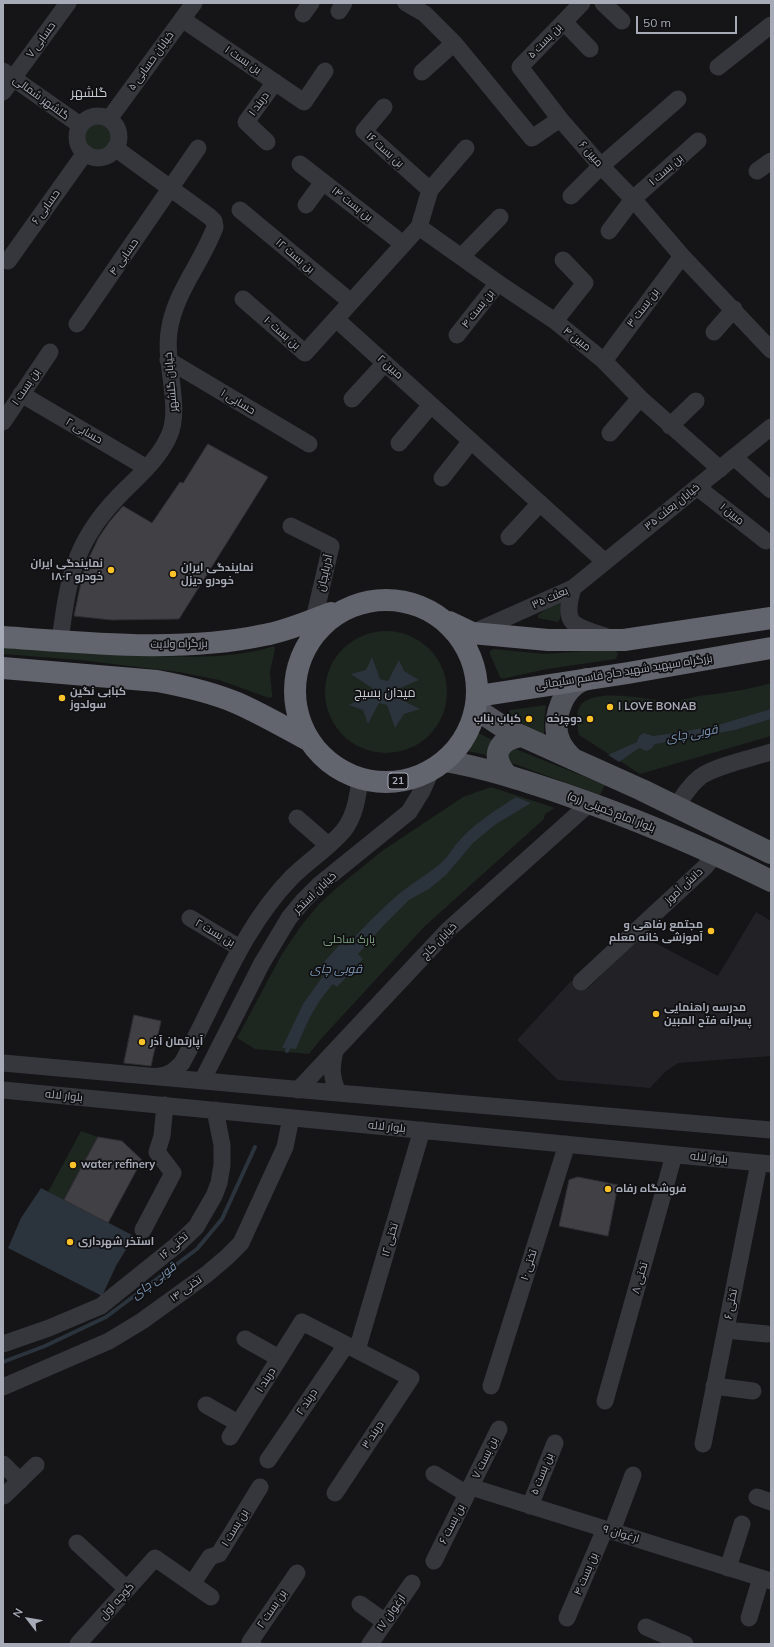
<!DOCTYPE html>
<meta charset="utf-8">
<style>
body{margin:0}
#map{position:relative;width:774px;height:1647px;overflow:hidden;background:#151517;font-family:Mulish,sans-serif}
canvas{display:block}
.frame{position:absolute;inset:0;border:4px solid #a7abb8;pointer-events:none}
.north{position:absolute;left:8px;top:1599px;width:40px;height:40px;-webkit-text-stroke:3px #101012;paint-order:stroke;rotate:301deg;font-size:11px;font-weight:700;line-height:16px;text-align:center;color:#a7abb8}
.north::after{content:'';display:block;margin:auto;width:14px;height:18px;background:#a7abb8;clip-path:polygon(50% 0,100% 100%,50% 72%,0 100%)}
.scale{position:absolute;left:636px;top:16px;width:101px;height:18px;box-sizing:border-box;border:2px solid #a7abb8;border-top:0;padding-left:5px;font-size:12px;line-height:14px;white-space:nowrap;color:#a7abb8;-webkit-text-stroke:3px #101012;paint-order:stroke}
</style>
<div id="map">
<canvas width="774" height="1647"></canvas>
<div class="frame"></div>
<div class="north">N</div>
<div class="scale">50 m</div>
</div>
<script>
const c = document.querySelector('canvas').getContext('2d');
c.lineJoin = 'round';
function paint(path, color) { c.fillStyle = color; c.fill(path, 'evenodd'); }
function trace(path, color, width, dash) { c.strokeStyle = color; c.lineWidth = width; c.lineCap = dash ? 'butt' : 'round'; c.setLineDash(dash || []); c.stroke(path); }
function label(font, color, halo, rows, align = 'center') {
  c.font = font + ' Mulish,Cairo,sans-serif'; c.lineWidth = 3.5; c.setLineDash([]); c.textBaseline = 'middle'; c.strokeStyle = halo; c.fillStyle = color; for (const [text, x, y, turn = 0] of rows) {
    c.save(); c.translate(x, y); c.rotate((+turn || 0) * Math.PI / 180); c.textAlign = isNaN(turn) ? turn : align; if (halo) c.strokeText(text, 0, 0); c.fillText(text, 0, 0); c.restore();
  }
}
const built = new Path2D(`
 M756 912 771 921V1056L678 1063 665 1072 650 1088 558 1080 517 1040 571 981 587 989 642 936 718 976Z`);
const green = new Path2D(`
 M84 137a14 14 0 1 1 28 0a14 14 0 1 1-28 0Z
 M555 602H561L562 605 560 619 558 622 538 618V615Z
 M325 692a61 61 0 1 1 122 0a61 61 0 1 1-122 0Z
 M274 646 275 649 270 672 272 694V697L269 698 219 680 179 672 80 660 3 654V647C48 650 93 653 137 655 182 657 231 660 274 646Z
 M493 649 545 654 615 649 618 654 616 659 547 669 502 679 500 677 490 654V651Z
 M771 683V736L640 774 579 735C577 724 574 708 585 701 605 689 647 700 669 701 679 701 690 698 699 696 723 693 747 690 771 683Z
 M546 705 544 722V734L508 717V714L510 710Z
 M476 732 497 742 491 756 467 751Z
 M513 748 605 785 600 795 509 762 508 750Z
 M491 787 555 808 545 814 544 819 424 927 321 1039 309 1054 255 1049 237 1038 282 954 301 926 319 904 339 886 382 851 463 797Z
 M81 1131 98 1137 63 1200 48 1192Z`);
const water = new Path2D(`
 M372 657 380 679 388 681 399 660 404 671 419 680 396 690V697L420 709 404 714 395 728 387 705 379 703 368 724 363 710 349 705 372 693V688L351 674 366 670Z
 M771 709V719L735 730 655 744 651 749 646 751 639 748 619 762 608 755 637 742 639 736 644 733 653 736 682 732 718 725Z
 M516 797 531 803 496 824 473 843 446 875 429 889 409 900 384 925 358 954 363 959 337 987 333 984C314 1005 307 1023 296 1049L282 1048 303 1004 323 976 317 970 342 942 346 946C363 928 380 910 399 894 412 883 427 875 441 863 449 856 453 847 460 840 476 822 496 810 516 797Z
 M41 1188 134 1236 116 1266 102 1296 8 1248 21 1218Z`);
const stream = new Path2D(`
 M287 1051 290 1044
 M3 1362 45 1346 106 1317 197 1249 222 1219 255 1147`);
const building = new Path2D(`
 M208 444 268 477 179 619 112 620 74 616 84 568 99 537 110 521 123 506 152 523 180 482 183 483Z
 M134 1015 161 1021 151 1066 124 1063Z
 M98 1137 122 1141 142 1160 108 1223 64 1200Z
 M578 1177 618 1185 608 1236 559 1226 569 1180Z`);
const minor = new Path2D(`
 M406 3 425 14 454 43 532 138 560 119
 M582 3 520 67 560 119 601 166 633 199 682 256 771 350
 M603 3 622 21
 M339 11 344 3
 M303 14 311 3
 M182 19 304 102 325 71
 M564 22 590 49
 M718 67 771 25
 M3 71 80 125
 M422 72 454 43
 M3 92 68 3
 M384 107 364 131 430 190
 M77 137a21 21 0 1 1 42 0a21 21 0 1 1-42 0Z
 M109 119 194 3
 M267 142 246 122 275 82
 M300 164 403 244
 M757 171 771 161
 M571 196 601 166 678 99
 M306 205 323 182
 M240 210 351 302
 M419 227 498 283 555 321 604 361 640 398 720 469
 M609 231 633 199 698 141
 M462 256 500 217
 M8 261 85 153
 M243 299 305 353 419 227 430 190 466 148
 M336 319 605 562
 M555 321 585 283 563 260
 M77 324 198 148
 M714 332 734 309
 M457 335 498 283
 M168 360 309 444
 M604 361 682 256
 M21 394 147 468
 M352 399 385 363
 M3 422 50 352
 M670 426 696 401
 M610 433 640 398
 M399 443 431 405
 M734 457 771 490
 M442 478 471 441
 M697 487 766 541
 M291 526 331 546 314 619
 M509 537 540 503
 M573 588C562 626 573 625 605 636
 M472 633 573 588 771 427
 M60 641C68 581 73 544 117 498 135 479 158 461 169 436 182 408 164 364 169 332 174 293 202 263 215 227L214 221 210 217 115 148
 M676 807C683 796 690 785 700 777 715 766 752 758 771 752
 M297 818 328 845
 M190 918 240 948
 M581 982 705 867 716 854
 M335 1051C331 1069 331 1076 338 1093
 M3 1063 338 1093 771 1130
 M159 1076C169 1076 175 1070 182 1063 217 1000 241 929 292 877 308 861 329 848 344 830 355 816 358 796 360 778
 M202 1081 262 963 289 918 303 901 320 884 409 812 422 791 432 769
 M3 1090 771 1164
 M298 1090 448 930 590 803
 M143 1230 173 1173 157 1152 162 1136 165 1105
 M726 1330 767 1334
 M245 1339 279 1358
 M3 1344 49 1328 101 1306 178 1244 196 1227 214 1196 219 1183 222 1165V1145L215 1110
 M357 1350 422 1130
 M491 1386 567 1144
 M714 1386 753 1391
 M3 1387 109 1341 142 1321 207 1274 227 1257 241 1243 285 1147 291 1118
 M605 1401 674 1155
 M206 1405 238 1423
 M230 1437 302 1322 411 1378 335 1493
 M703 1444 759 1163
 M268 1460 346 1345
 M3 1464 20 1481
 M434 1474 467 1494
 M471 1487 771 1581
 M4 1496 36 1465
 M757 1497 771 1502
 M530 1506 555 1443
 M612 1531 633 1475
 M77 1543 127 1589
 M434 1561 499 1429
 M728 1568 742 1524
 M192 1584 210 1557 219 1554 260 1487
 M360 1604 385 1622
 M567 1618 605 1529
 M749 1618 761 1578
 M646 1627 685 1644
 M78 1644 155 1558 211 1597
 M253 1644 250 1642 297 1573
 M370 1644 412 1583`);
const major = new Path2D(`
 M476 709 506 729 522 736 642 790 771 853
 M573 759C568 754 563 749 560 742 551 724 560 696 576 684 579 682 583 680 587 679
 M445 761C486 768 522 780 561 793 634 818 703 847 771 881
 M506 774C490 756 498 739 522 736`);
const highway = new Path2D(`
 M295 691a91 91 0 1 1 182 0a91 91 0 1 1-182 0Z
 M449 622 472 633 548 640H624L771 618
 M3 637C88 643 180 653 264 635 287 631 309 621 331 613
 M3 668 157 681C184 686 211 692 237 703 262 714 286 728 310 741
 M478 696 628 673 771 648`);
const markers = [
 [111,570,4,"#fcc229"],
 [173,574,4,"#fcc229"],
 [62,698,4,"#fcc229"],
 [610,707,4,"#fcc229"],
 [529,719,4,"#fcc229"],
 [590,719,4,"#fcc229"],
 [711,931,4,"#fcc229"],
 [656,1014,4,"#fcc229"],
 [142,1042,4,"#fcc229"],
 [73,1165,4,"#fcc229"],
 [608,1189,4,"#fcc229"],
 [70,1242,4,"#fcc229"]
];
const shields = [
 [398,781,20]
];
const shieldNames = [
 ["21",398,781]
];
const streetNames = [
 ["حسابی ۷",41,40,-54],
 ["بن بست ۵",545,41,-46],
 ["بن بست ۱",243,60,34],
 ["خیابان حسابی ۵",151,61,-54],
 ["گلشهر شمالی",41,98,36],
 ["دربند ۱",259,104,-54],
 ["بن بست ۱۶",385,150,42],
 ["مبین ۶",591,154,49],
 ["بن بست ۱",666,170,-41],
 ["بن بست ۱۴",352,204,38],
 ["حسابی ۶",46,207,-54],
 ["بن بست ۱۲",295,256,40],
 ["حسابی ۴",124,257,-55],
 ["بن بست ۳",643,308,-53],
 ["بن بست ۴",478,309,-52],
 ["بن بست ۱۰",282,333,41],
 ["مبین ۴",577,339,38],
 ["مبین ۲",390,367,42],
 ["خیابان گلشهر",171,382,-95],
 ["بن بست ۱",26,387,-56],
 ["حسابی ۱",238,402,31],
 ["حسابی ۲",84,431,30],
 ["خیابان بعثت ۳۵",672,507,-39],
 ["مبین ۱",732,514,39],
 ["آذربایجان",325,573,-77],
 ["بعثت ۳۵",550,598,-24],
 ["بزرگراه ولایت",179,644,-1],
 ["بزرگراه سپهبد شهید حاج قاسم سلیمانی",624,672,-9],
 ["بلوار امام خمینی (ره)",611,812,21],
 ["دانش آموز",684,886,-43],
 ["خیابان استخر",315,893,-44],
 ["بن بست ۲",215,933,30],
 ["خیابان کاج",439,941,-46],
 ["بلوار لاله",64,1096,6],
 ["بلوار لاله",387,1127,6],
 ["بلوار لاله",709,1158,6],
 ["تختی ۱۲",390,1240,-74],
 ["تختی ۱۶",174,1246,-41],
 ["تختی ۱۰",529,1265,-73],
 ["تختی ۸",640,1278,-74],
 ["تختی ۱۴",186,1289,-36],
 ["تختی ۶",731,1304,-79],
 ["دربند ۱",266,1380,-58],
 ["دربند ۲",307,1402,-56],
 ["دربند ۳",373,1435,-57],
 ["بن بست ۷",485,1458,-64],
 ["بن بست ۵",542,1474,-68],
 ["بن بست ۶",452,1524,-63],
 ["بن بست ۱",235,1528,-59],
 ["ارغوان ۹",621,1534,17],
 ["بن بست ۴",586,1574,-67],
 ["کوچه اول",117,1601,-48],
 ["بن بست ۲",272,1609,-56],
 ["ارغوان ۱۷",391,1613,-55]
];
const poiNames = [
 ["نمایندگی ایران",103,564,"right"],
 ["خودرو ۱۸۰۲",103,577,"right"],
 ["نمایندگی ایران",181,568],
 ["خودرو دیزل",181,581],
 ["کبابی نگین",70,692],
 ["سولدوز",70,705],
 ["I LOVE BONAB",618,707],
 ["کباب بناب",521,719,"right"],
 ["دوچرخه",582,719,"right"],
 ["مجتمع رفاهی و",703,925,"right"],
 ["آموزشی خانه معلم",703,938,"right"],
 ["مدرسه راهنمایی",664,1008],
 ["پسرانه فتح المبین",664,1021],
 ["آپارتمان آذر",150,1042],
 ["water refinery",81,1165],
 ["فروشگاه رفاه",616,1189],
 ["استخر شهرداری",78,1242]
];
const parkNames = [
 ["پارک ساحلی",349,940]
];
const waterNames = [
 ["قوبی چای",692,734,-10],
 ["قوبی چای",336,969],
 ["قوبی چای",154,1281,-37]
];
const quarterNames = [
 ["گلشهر",89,93],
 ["میدان بسیج",385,693]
];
paint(built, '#222125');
paint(green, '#1d261f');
paint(water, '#2b333c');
trace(stream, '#2b333c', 4);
paint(building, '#404045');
trace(building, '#302f34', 1);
trace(minor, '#36373d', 17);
trace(major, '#52545c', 22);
trace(highway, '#62646e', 22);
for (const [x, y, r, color] of markers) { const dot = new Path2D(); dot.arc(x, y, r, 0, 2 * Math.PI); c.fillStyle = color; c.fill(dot); trace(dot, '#101012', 1.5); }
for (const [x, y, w] of shields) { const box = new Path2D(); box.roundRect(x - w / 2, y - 8, w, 16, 3); c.fillStyle = '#101012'; c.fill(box); trace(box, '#a7abb8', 1); }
label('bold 10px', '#a7abb8', null, shieldNames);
label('11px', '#a7abb8', '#101012', streetNames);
label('bold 11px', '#a7abb8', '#101012', poiNames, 'left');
label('11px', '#7ca481', '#101012', parkNames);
label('italic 12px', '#7c97b5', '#101012', waterNames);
label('13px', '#c8cad4', '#101012', quarterNames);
</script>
